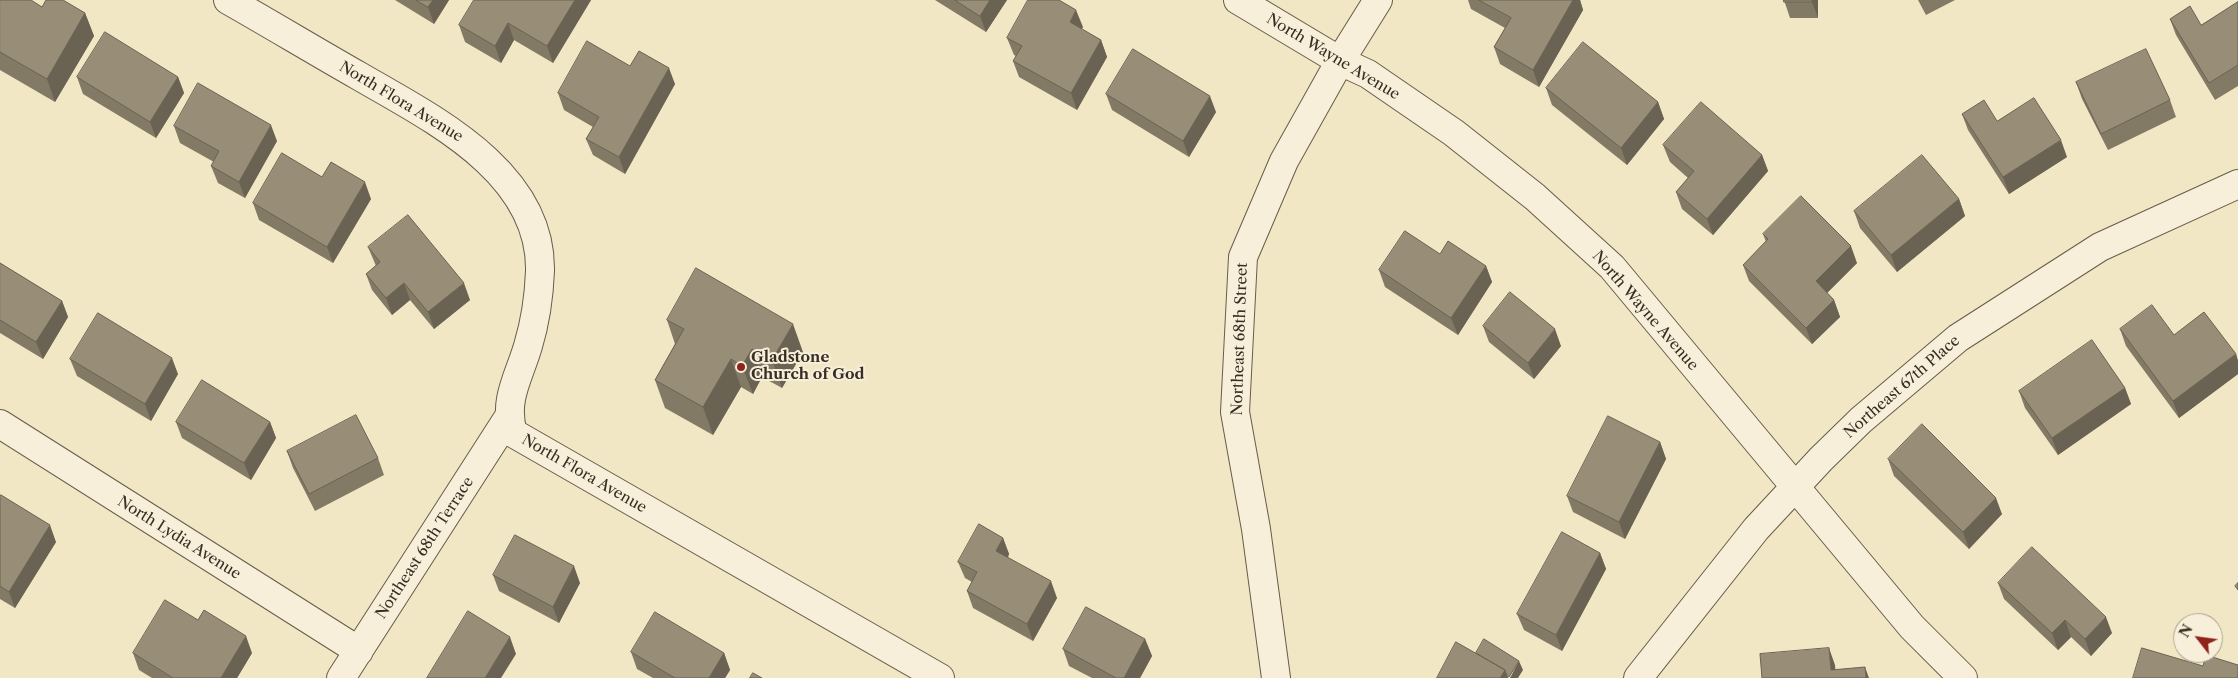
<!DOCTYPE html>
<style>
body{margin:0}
#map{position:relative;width:2238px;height:678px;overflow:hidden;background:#f2e7c4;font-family:"Libre Caslon Text",serif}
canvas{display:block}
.north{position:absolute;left:2173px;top:613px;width:50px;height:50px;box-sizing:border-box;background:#f7efd9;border:1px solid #aaa190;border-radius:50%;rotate:300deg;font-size:14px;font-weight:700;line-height:20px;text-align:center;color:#372d23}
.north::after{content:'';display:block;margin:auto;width:18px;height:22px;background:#8f2418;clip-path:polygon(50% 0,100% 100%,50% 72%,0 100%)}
</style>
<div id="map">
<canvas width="2238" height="678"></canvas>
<div class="north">N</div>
</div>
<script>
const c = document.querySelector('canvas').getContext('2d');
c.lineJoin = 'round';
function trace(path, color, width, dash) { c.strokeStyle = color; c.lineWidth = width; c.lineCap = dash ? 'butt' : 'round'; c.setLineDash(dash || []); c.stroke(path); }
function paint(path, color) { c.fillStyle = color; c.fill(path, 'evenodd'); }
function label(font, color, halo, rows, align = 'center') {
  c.font = font + ' "Libre Caslon Text",serif'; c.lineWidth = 4; c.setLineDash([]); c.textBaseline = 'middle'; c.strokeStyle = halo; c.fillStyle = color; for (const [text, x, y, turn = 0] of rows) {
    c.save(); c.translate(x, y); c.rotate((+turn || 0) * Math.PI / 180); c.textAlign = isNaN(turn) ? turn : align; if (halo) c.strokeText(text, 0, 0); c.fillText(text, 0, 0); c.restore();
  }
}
const minor = new Path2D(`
 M228 0C272 25 315 51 359 76 433 119 542 172 540 271 539 296 535 323 528 346 519 377 503 400 513 433L940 678
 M1238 0 1340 61 1368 74 1454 133 1535 197 1612 267 1912 627 1963 678
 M0 424 359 651
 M341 678 508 418
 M1276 678 1256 529 1235 412 1243 257 1284 161 1340 61 1378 0
 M1638 678 1756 529 1821 459 1861 420 1958 338 2100 247 2238 184`);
const wall = new Path2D(`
 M0 0 85 13 94 36 55 102 0 70Z
 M395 0H449L434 24Z
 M591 0 553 63 514 40 501 63 465 42 459 25Z
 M935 0H1007L986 32Z
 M1468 0H1580L1583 10 1539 87 1500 64 1494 47 1505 28 1471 9Z
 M1784 0H1818V18H1790Z
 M1918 0H1955L1926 15Z
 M2238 2V86L2215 100 2176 35 2170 19 2201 25Z
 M1083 27 1081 29 1101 40 1107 57 1077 110 1019 77 1013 61 1016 56 1014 55 1007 38Z
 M630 66 675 84 625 174 593 155 586 139 593 127 564 110 558 93Z
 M77 77H178L184 93 156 138 83 94Z
 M2076 82 2170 100 2176 117 2108 150 2082 99Z
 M1546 88 1658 102 1664 119 1627 165 1552 105Z
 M1106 94 1216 112 1189 157 1112 110Z
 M1962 114 1997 121 2067 157 2009 194 1968 130Z
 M174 126 277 141 245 198 218 183 211 166 214 162 180 143Z
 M1663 145 1762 155 1768 171 1713 235 1682 209 1676 192 1688 178 1670 162Z
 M322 177 371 199 333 263 259 220 253 203Z
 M1959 199 1965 216 1897 272 1860 228 1854 211Z
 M1763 234 1857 263 1827 293 1834 300 1840 317 1812 344 1749 281 1743 265 1766 242Z
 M368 247 470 300 434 329 410 300 392 315 372 290 366 274 376 266Z
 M1440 254 1486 266 1492 282 1458 335 1385 287 1379 270Z
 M0 263 62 301 68 317 43 359 0 333Z
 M667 320 803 352 782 388 762 377 753 394 741 387 713 435 665 408 655 380 675 344Z
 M1483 326 1561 346 1534 379 1489 342Z
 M2120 329 2174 335 2236 354 2238 361V374L2179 418 2126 346Z
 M70 359 178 374 151 421 77 376Z
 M2125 388 2131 404 2058 455 2025 408 2019 391Z
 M176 422H270L276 438 251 480 182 438Z
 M1660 442 1666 459 1625 539 1573 512 1567 496Z
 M287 451 378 458 384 475 315 511 293 468Z
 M1888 459 2002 514 1969 549 1894 476Z
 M0 497 56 542 15 608 0 599Z
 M1003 538 1009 554 1008 558 1057 598 1033 641 973 608 967 591 972 582 965 578 958 562Z
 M1600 553 1606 569 1562 651 1524 630 1517 614Z
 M493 575 580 583 559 623 499 591Z
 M1998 583 2112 633 2091 656 2071 637 2058 650 2004 599Z
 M1145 639 1152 656 1140 678H1092L1069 666 1063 649Z
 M631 652 724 653 730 670 725 678H653L637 669Z
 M133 653H252L237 678H152L139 670Z`);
const shadedWall = new Path2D(`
 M433 0H449L434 24 428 7Z
 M575 0H591L553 63 547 46Z
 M990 0H1007L986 32 980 16Z
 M1573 0H1580L1583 10 1539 87 1533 70Z
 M1812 0H1818V18L1812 2Z
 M1076 10 1083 27 1076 39 1070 22Z
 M85 13 94 36 55 102 47 79Z
 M508 23 514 40 501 63 495 46Z
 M1101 40 1107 57 1077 110 1071 93Z
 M669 68 675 84 625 174 619 157Z
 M178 77 184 93 156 138 150 122Z
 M1210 96 1216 112 1189 157 1183 141Z
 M1658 102 1664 119 1627 165 1621 148Z
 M271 125 277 141 245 198 239 182Z
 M2061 140 2067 157 2009 194 2003 177Z
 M1762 155 1768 171 1713 235 1707 219Z
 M365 182 371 199 333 263 327 247Z
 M1959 199 1965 216 1897 272 1891 255Z
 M1851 246 1857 263 1822 298 1816 281Z
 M1486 266 1492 282 1458 335 1451 318Z
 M404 283 410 300 392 315 386 298Z
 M464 283 470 300 434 329 428 312Z
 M1834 300 1840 317 1812 344 1806 328Z
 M62 301 68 317 43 359 36 342Z
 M793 324 803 352 782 388 772 360Z
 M1555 329 1561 346 1534 379 1528 363Z
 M752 349 762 377 753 394 742 366Z
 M2236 354 2238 361V374L2179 418 2173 401Z
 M172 358 178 374 151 421 145 404Z
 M731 359 741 387 713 435 703 407Z
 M2125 388 2131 404 2058 455 2052 438Z
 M270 422 276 438 251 480 244 463Z
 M1660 442 1666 459 1625 539 1619 522Z
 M1996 498 2002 514 1969 549 1963 532Z
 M50 525 56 542 15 608 9 592Z
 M1003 538 1009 554 1002 568 996 551Z
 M1600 553 1606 569 1562 651 1556 635Z
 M574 566 580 583 559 623 553 607Z
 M1051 581 1057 598 1033 641 1027 624Z
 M2106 617 2112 633 2091 656 2085 639Z
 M2065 620 2071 637 2058 650 2052 633Z
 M246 636 252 653 237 678H221Z
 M510 637 516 654 501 678H485Z
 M1145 639 1152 656 1140 678H1124Z
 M1829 648 1835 665 1836 678 1831 670Z
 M724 653 730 670 725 678H709Z
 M1519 661 1523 670 1518 678H1510Z
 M1865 667 1869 678H1866Z
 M1505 670 1508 678H1500Z`);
const building = new Path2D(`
 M0 0H31L42 7 46 0H63L85 13 47 79 0 52Z
 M416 0H433L428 7Z
 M474 0H575L547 46 508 23 495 46 459 25Z
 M955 0H990L980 16Z
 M1028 0H1059L1076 10 1070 22 1101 40 1071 93 1013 61 1022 46 1007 38Z
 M1479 0H1573L1533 70 1494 47 1511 18Z
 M1784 0H1812V2H1784Z
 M2238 2V65L2209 83 2170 19 2190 6 2201 25Z
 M105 32 178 77 150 122 77 77Z
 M587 41 630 66 639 51 669 68 619 157 586 139 599 117 558 93Z
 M1583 42 1658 102 1621 148 1546 88Z
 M1133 49 1210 96 1183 141 1106 94Z
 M2146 49 2170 100 2101 134 2076 82Z
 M198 83 271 125 239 182 211 166 219 151 174 126Z
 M2034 98 2061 140 2003 177 1962 114 1984 100 1997 121Z
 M1701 102 1762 155 1707 219 1676 192 1694 171 1663 145Z
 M282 153 322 177 331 162 365 182 327 247 253 203Z
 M1922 155 1959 199 1891 255 1854 211Z
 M1801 196 1851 246 1816 281 1834 300 1806 328 1743 265 1768 239 1763 234Z
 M408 215 464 283 428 312 404 283 386 298 366 274 380 262 368 247Z
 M1405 231 1440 254 1448 241 1486 266 1451 318 1379 270Z
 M0 263 62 301 36 342 0 320Z
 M696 268 793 324 772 360 752 349 742 366 731 359 703 407 655 380 684 329 667 320Z
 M1510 292 1555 329 1528 363 1483 326Z
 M2152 305 2174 335 2204 312 2236 354 2173 401 2120 329Z
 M98 313 172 358 145 404 70 359Z
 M2092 340 2125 388 2052 438 2019 391Z
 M202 380 270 422 244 463 176 422Z
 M356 415 378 458 309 494 287 451Z
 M1608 416 1660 442 1619 522 1567 496Z
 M1922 424 1996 498 1963 532 1888 459Z
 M1 495 50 525 9 592 0 586V497Z
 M979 524 1003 538 996 551 1051 581 1027 624 967 591 977 572 958 562Z
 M1562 532 1600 553 1556 635 1517 614Z
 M515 535 574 566 553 607 493 575Z
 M2032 547 2106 617 2085 639 2065 620 2052 633 1998 583Z
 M2238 583V590L2235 586Z
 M165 600 198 620 204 610 246 636 221 678H173L133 653Z
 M1086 607 1145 639 1124 678H1116L1063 649Z
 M468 611 510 637 485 678H427Z
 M655 612 724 653 709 678H675L631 652Z
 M1484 639 1519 661 1509 677 1507 676 1505 670 1476 653Z
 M1456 642 1505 670 1500 678H1437Z
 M1829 648 1831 670 1865 667 1866 678H1762L1760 654Z
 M2142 648 2203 666 2206 655 2238 665V678H2133Z
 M753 673 762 678H750Z`);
const markers = [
 [741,367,5,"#8f2418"]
];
const streetNames = [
 ["North Wayne Avenue",1333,57,31],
 ["North Flora Avenue",401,102,31],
 ["North Wayne Avenue",1645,311,49],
 ["Northeast 68th Street",1240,339,-88],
 ["Northeast 67th Place",1902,387,-41],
 ["North Flora Avenue",584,474,30],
 ["North Lydia Avenue",179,538,32],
 ["Northeast 68th Terrace",425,548,-57]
];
const poiNames = [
 ["Gladstone",751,358],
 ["Church of God",751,375]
];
trace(minor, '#665c4b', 30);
trace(minor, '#f7efd9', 28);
paint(wall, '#837a66');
paint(shadedWall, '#6a6353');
paint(building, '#988e77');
trace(building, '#6a6353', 1);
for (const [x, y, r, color] of markers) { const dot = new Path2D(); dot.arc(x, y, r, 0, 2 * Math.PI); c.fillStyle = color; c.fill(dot); trace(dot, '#f7efd9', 2); }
label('15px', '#372d23', '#f7efd9', streetNames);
label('bold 15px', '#372d23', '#f7efd9', poiNames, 'left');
</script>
